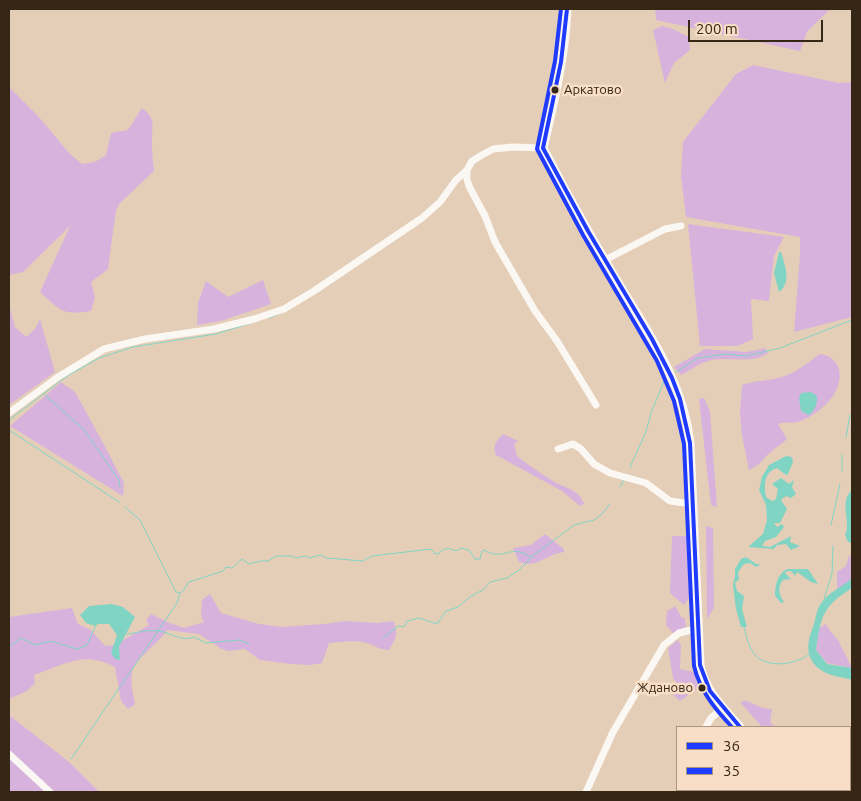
<!DOCTYPE html>
<meta charset="utf-8">
<style>
body{margin:0}
#map{position:relative;width:861px;height:801px;overflow:hidden;background:#e5ceb7;font-family:Ubuntu,sans-serif}
canvas{display:block}
.frame{position:absolute;inset:0;border:10px solid #362615;pointer-events:none}
.legend{position:absolute;left:676px;top:726px;width:175px;height:65px;box-sizing:border-box;background:#f8dec6;border:1px solid #aa947f;margin:0;padding:6px 9px;list-style:none;font-size:15px;color:#362615}
.legend li{display:flex;align-items:center;gap:10px;height:25px}
.legend b{width:25px;border:1px solid #aa947f}
.scale{position:absolute;left:688px;top:20px;width:135px;height:22px;box-sizing:border-box;border:2px solid #362615;border-top:0;padding-left:6px;font-size:15px;line-height:18px;white-space:nowrap;color:#362615;-webkit-text-stroke:4px #f8dec6;paint-order:stroke}
</style>
<div id="map">
<canvas width="861" height="801"></canvas>
<div class="frame"></div>
<ul class="legend">
<li><b style="height:6px;background:#1f3bff"></b>36</li>
<li><b style="height:6px;background:#1f3bff"></b>35</li>
</ul>
<div class="scale">200 m</div>
</div>
<script>
const c = document.querySelector('canvas').getContext('2d');
c.lineJoin = 'round';
function paint(path, color) { c.fillStyle = color; c.fill(path, 'evenodd'); }
function trace(path, color, width, dash) { c.strokeStyle = color; c.lineWidth = width; c.lineCap = dash ? 'butt' : 'round'; c.setLineDash(dash || []); c.stroke(path); }
function label(font, color, halo, rows, align = 'center') {
  c.font = font + ' Ubuntu,sans-serif'; c.lineWidth = 5; c.setLineDash([]); c.textBaseline = 'middle'; c.strokeStyle = halo; c.fillStyle = color; for (const [text, x, y, turn = 0] of rows) {
    c.save(); c.translate(x, y); c.rotate((+turn || 0) * Math.PI / 180); c.textAlign = isNaN(turn) ? turn : align; if (halo) c.strokeText(text, 0, 0); c.fillText(text, 0, 0); c.restore();
  }
}
const green = new Path2D(`
 M655 9H830L807 32 800 51 656 20Z
 M662 26 673 29 689 37 690 50 674 63 665 83 653 30Z
 M753 65 839 83 852 82V317L794 332 800 255V237L686 217 681 176 683 142 736 74Z
 M9 87 39 117 69 153 82 164 95 162 106 155 111 133 128 130 142 108C158 121 151 126 152 143 152 153 153 162 154 171L120 203 116 210 108 269 91 282 95 297 91 311C62 316 60 310 40 292L70 226 23 272 10 275 9 273Z
 M688 224 784 237 774 256 769 301 751 299 753 339 738 346H700Z
 M263 280 271 304 221 321 197 325 198 303 206 281 228 297Z
 M9 307 10 308 15 327 26 337 35 329 40 319 55 372 9 405Z
 M765 348 768 353C750 366 725 354 705 362 697 365 689 371 681 375L674 367 705 349 747 352Z
 M820 354C829 355 836 360 839 369 844 393 820 413 801 421 794 424 786 421 778 424L787 439C782 444 776 447 771 452 761 460 762 464 749 470L742 435 740 413 742 385C753 381 763 381 774 379 792 376 806 364 820 354Z
 M61 382 75 392 102 441 124 483 123 496 10 426Z
 M704 398 710 412 717 507 711 505 699 399Z
 M503 434 518 441 514 444 517 456C529 465 541 474 553 481 566 489 579 489 584 504L580 506 562 491 496 455C492 446 496 441 503 434Z
 M706 526 713 528 714 608 707 619Z
 M545 534 564 549V552C546 554 537 569 519 562L513 548 531 545Z
 M672 536H687L689 598 684 605 670 593Z
 M852 555V578L845 585 837 589V572L846 566 849 556Z
 M210 594 221 613 259 624 282 627 324 624 345 621 378 623 393 621C399 634 396 638 389 650 381 650 377 647 370 644 357 639 342 642 329 643L322 663 310 665 292 664 260 660 245 649 228 651 220 648 199 634 167 630C158 644 143 653 135 665 128 675 133 693 135 704L128 709 121 701 115 667C83 650 64 665 34 675L35 683 27 691 9 699V617L72 608 78 624 91 630 105 646 115 645 149 625 146 620 151 614 167 622 184 628 204 622 201 616 202 600Z
 M675 606 682 618H685L686 627 673 633 666 625 667 611Z
 M826 624 830 631 838 640 852 668 827 663 816 650 819 628Z
 M678 640 681 646 680 669 694 672 698 688 680 701 672 694 678 685 673 678 668 648Z
 M744 700 763 708 772 709 770 722 775 727H762L741 703Z
 M9 715 69 762 99 792H9Z`);
const water = new Path2D(`
 M779 252H781C785 265 792 283 779 292L774 273Z
 M811 392 817 396C817 404 816 409 809 415L801 411 799 398 801 393Z
 M786 456 792 457 793 462 788 474 786 475 777 468C764 472 764 485 766 497L772 501 776 499 778 489 772 484 781 478 789 484 794 480 792 487 796 494 791 498 786 496 781 500 787 509 780 523H774L777 527 782 524 784 527 776 537 765 541 762 546 770 547 791 536 790 542 800 546 791 550 786 544 777 545 774 549 748 547 763 534 767 520 766 505 759 490 762 477 769 465Z
 M852 490V543L848 542 845 535C852 523 838 502 852 490Z
 M746 557 756 564H761L756 567 750 563 744 564 738 572 739 579 735 583 737 591 744 596 742 609 747 627H741L736 609 733 585 735 576V569L741 559Z
 M787 569H808L818 584 811 582 797 572 795 576 791 571H787L785 573 791 579 783 580C777 587 779 595 784 602L781 603 775 596C775 586 777 574 787 569Z
 M852 578V588C822 607 821 616 816 650L827 664 852 668V680C844 677 834 677 826 673 806 663 805 646 813 627 816 619 816 609 822 602 830 591 843 587 852 578Z
 M112 604 123 607 135 617 119 647 120 660 115 659 111 653 117 635 109 624H98L95 626 86 623 80 615 89 606Z`);
const stream = new Path2D(`
 M269 318 279 314
 M676 372 698 358 726 354 746 356 780 348 852 320
 M44 394 84 430 119 480 120 487
 M9 420 67 376 99 358 133 347 216 334 251 323
 M9 430 119 502
 M846 437 850 415
 M630 467 646 432 651 413 664 381
 M842 471V455
 M620 487 624 480
 M125 507 140 520 176 592 179 593
 M831 525 840 484
 M824 599 832 574 833 546
 M744 627C746 636 749 649 756 656 770 669 796 664 810 654
 M127 634C136 633 150 629 159 631 172 633 180 642 194 637L206 643 239 640 249 644
 M383 638 398 626 404 627 407 621 419 618 437 624 446 611 458 607 471 596 483 590 490 582 507 578 519 570 531 558
 M9 647 21 638 35 645 51 641 77 649 87 645 96 625
 M71 759 177 603 180 593 183 591 189 582 223 571 226 567 232 568 242 559 249 564 261 561H268L276 556H293L296 558 305 556 309 558 321 555 326 558 363 561 372 556 431 549 434 553 438 554C444 548 448 547 456 551L461 548 469 550 475 559H480L482 551 484 550C501 560 507 549 520 552 523 552 528 556 531 557L574 525 594 520 602 514 610 504`);
const minor = new Path2D(`
 M467 170V180L470 188 485 216 495 242 535 311 557 341 596 405
 M605 260 665 229 681 226
 M9 413 58 377 104 349 145 339 214 329 254 319 284 309 314 291 422 218 440 202 456 180 467 170 472 161 482 155 493 149 513 147 543 148
 M558 449 573 444 581 449 594 464 610 473 646 483 670 501 692 504
 M706 727 711 718 723 708
 M9 754 50 792
 M586 792 613 732 664 645 679 633 691 630 699 631
 M679 792 680 790`);
const major = new Path2D(`
 M567 9C565 56 554 102 543 148 566 193 591 237 617 281 648 333 683 381 690 443L700 665C705 691 723 708 740 727
 M795 790 797 792`);
const bus1 = new Path2D(`
 M567 9 561 62 543 148 588 231 652 339 672 378 680 399 690 443 700 665 710 691 740 727`);
const bus2 = new Path2D(`
 M561 9 555 61 537 149 583 235 657 361 674 401 684 444 694 666C700 691 715 709 732 727`);
const markers = [
 [555,90,4.5,"#362615"],
 [702,688,4.5,"#362615"]
];
const busNames = [
 ["Аркатово",564,90],
 ["Жданово",693,688,"right"]
];
paint(green, '#d7b2dd');
paint(water, '#80d4c4');
trace(stream, '#80d4c4', 1);
trace(minor, '#fbf8f4', 7);
trace(major, '#fbf8f4', 9);
trace(bus1, '#1f3bff', 4);
trace(bus2, '#1f3bff', 4);
for (const [x, y, r, color] of markers) { const dot = new Path2D(); dot.arc(x, y, r, 0, 2 * Math.PI); c.fillStyle = color; c.fill(dot); trace(dot, '#f8dec6', 2); }
label('13px', '#362615', '#f8dec6', busNames, 'left');
</script>
